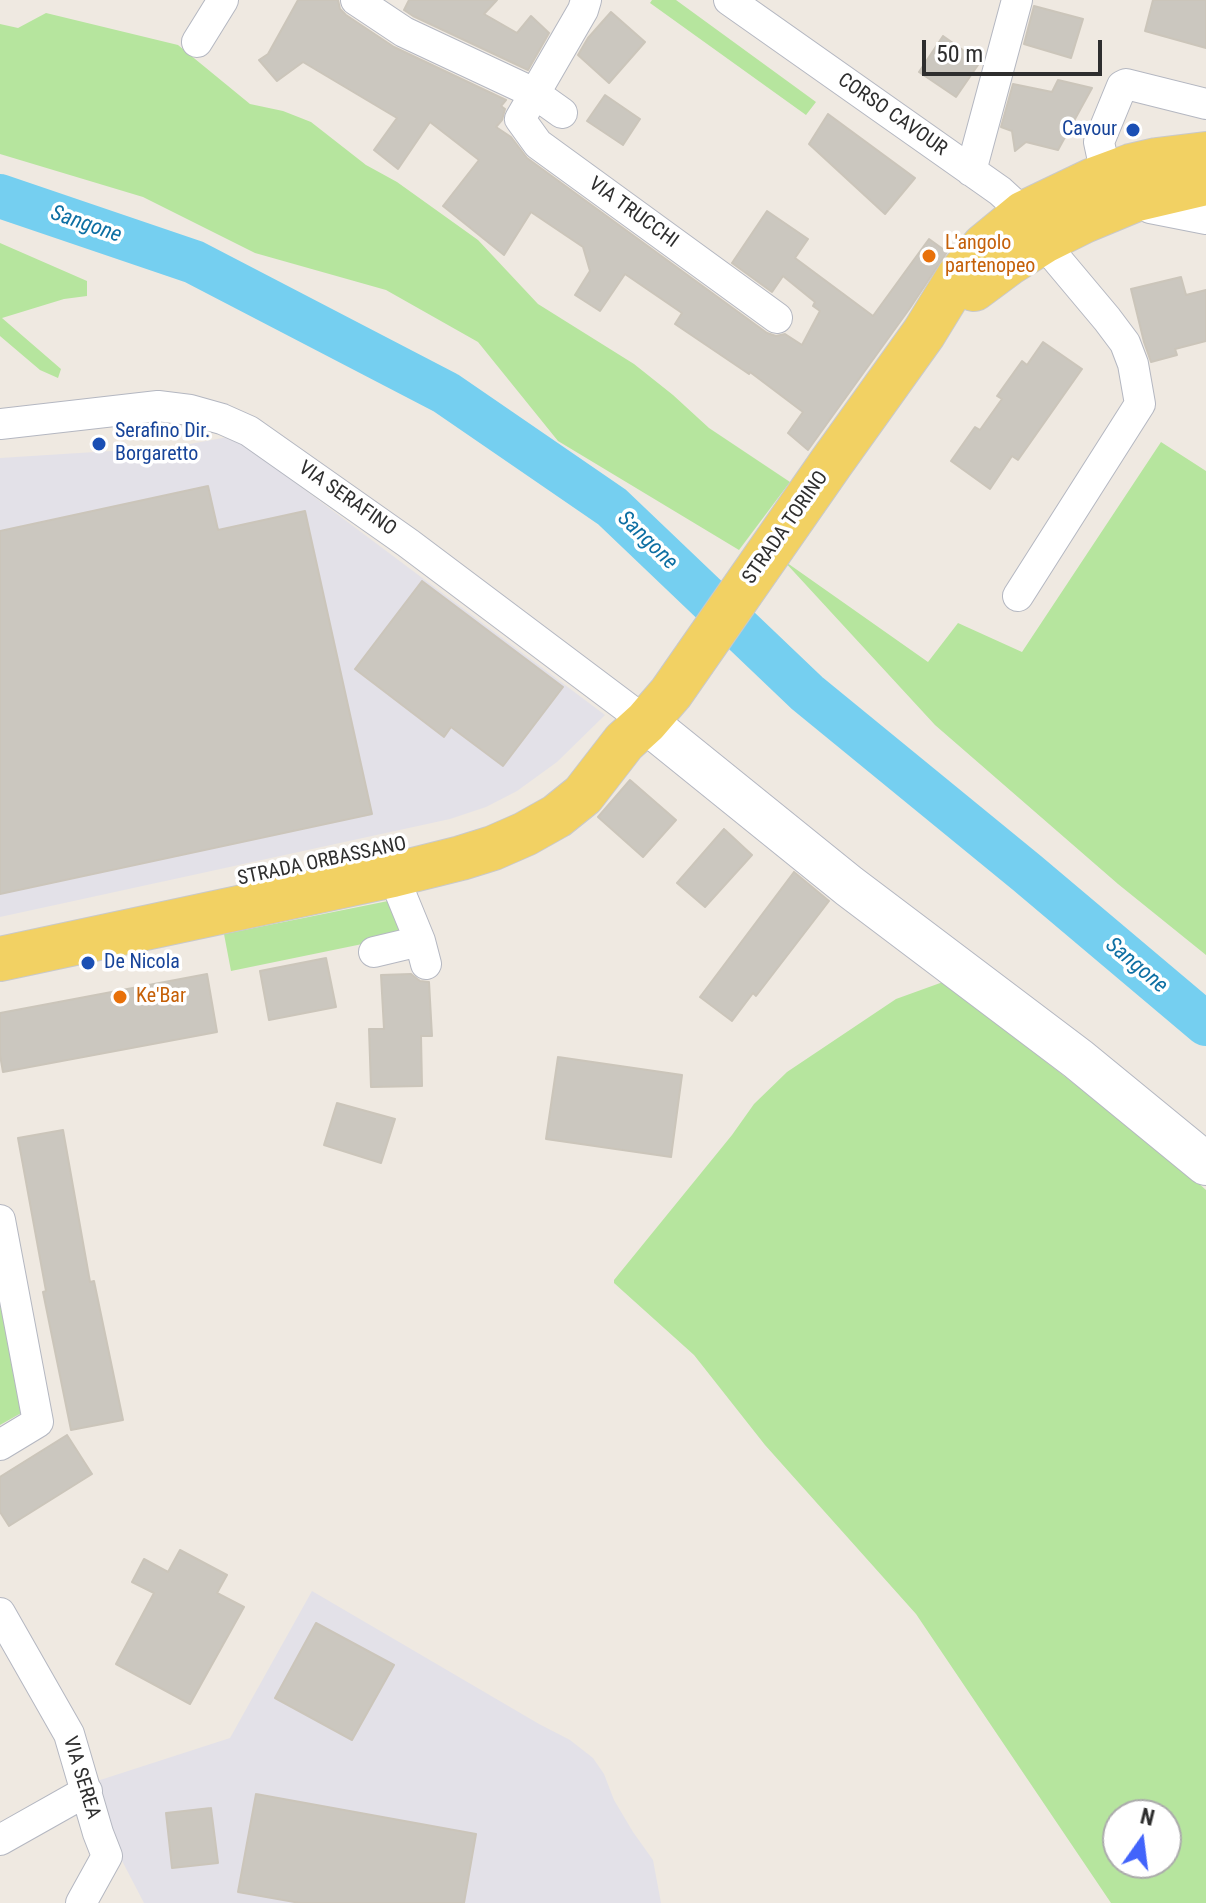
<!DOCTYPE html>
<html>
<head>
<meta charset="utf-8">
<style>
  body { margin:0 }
  #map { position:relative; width:1206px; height:1903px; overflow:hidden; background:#efe9e1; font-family:"Roboto Condensed",sans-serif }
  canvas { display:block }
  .north { position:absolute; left:1102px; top:1799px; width:80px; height:80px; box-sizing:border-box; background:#fff; border:2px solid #ababab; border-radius:50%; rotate:14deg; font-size:22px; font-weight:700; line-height:32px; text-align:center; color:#2e2e2e }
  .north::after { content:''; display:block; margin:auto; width:28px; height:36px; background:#4264fb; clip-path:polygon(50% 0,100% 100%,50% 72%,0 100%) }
  .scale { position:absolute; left:922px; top:40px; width:180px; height:36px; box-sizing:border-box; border:4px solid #2e2e2e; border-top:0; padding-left:10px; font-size:24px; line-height:28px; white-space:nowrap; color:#2e2e2e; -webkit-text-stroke:6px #fff; paint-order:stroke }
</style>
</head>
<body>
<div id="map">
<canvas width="1206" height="1903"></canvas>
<div class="north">N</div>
<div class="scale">50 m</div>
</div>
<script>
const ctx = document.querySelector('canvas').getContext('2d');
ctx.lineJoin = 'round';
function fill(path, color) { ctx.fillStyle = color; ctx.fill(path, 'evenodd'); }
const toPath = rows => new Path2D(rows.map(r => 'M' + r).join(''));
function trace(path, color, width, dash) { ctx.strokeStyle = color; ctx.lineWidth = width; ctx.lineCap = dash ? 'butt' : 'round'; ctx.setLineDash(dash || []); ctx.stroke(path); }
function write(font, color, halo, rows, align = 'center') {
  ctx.font = font + ' "Roboto Condensed",sans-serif'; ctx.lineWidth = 7; ctx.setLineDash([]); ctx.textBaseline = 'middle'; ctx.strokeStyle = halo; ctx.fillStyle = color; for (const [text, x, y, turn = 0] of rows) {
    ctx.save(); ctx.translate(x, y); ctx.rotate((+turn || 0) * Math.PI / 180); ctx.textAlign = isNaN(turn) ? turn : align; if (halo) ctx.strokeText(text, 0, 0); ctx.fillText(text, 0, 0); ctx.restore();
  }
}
fill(toPath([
  [233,436,605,715,557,762,517,791,486,807,450,819,0,917,0,458,174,447],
  [312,1591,539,1724,570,1740,593,1758,604,1774,614,1800,633,1832,653,1860,661,1903,144,1903,107,1832,94,1782,230,1738]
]), '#e3e1e8');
fill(toPath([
  [652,0,676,0,816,102,806,115,650,3],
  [46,13,178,45,250,104,283,111,311,122,366,165,397,182,478,240,538,304,634,364,673,395,709,428,790,482,739,550,558,441,478,342,386,290,255,253,143,197,0,154,0,24,18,28],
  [0,243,87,281,87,296,64,299,2,318,61,369,58,378,40,370,0,336],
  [1161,442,1206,471,1206,955,1118,884,935,725,783,560,928,662,958,623,1022,652],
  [393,900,411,934,231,971,224,934],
  [943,982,1174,1161,1206,1190,1206,1903,1111,1903,916,1614,765,1445,694,1355,614,1283,614,1280,732,1135,754,1104,787,1072,896,999],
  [1118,1815,1166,1815,1166,1863,1118,1863],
  [0,1304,23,1412,0,1425]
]), '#b6e59e');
trace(toPath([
  [0,196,194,262,446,393,612,507,807,693,1027,873,1206,1024]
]), '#75cff0', 44);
const building = toPath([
  [298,0,338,0,340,9,346,15,394,47,506,100,501,106,505,109,502,120,496,127,511,137,527,158,767,333,776,336,785,334,802,345,820,311,813,306,815,302,783,276,772,292,732,263,767,211,808,239,795,258,873,316,929,239,947,252,910,308,808,450,788,433,803,412,750,372,749,374,675,324,682,313,625,274,600,311,575,295,590,271,583,247,531,212,504,255,443,206,479,160,430,122,398,169,374,150,397,118,303,62,277,81,259,60,268,54,298,0],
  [409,0,497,0,484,14,517,33,531,16,549,33,528,70,413,16,404,10,409,0],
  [1153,0,1206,0,1206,48,1145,31,1153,0],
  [1034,6,1083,19,1071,58,1024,44,1034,6],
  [611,12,645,42,609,83,578,55,588,38,611,12],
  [943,36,980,62,956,97,919,72,943,36],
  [1058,80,1092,88,1058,150,1026,142,1015,151,1012,131,1001,127,1013,84,1052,92,1058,80],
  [605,95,640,119,623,145,587,121,605,95],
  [828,114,915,178,885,214,809,144,828,114],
  [1181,277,1186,295,1206,290,1206,341,1175,349,1177,355,1151,362,1144,342,1131,289,1181,277],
  [1043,342,1082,369,1018,460,1012,456,990,489,951,461,975,427,980,430,1002,399,997,396,1022,361,1027,365,1043,342],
  [208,486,218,530,305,511,372,814,0,894,0,531,208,486],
  [422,581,563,687,503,766,451,727,444,737,355,669,422,581],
  [630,780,676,820,643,857,598,817,630,780],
  [724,829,752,855,705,907,677,883,724,829],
  [794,872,829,901,756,996,753,993,732,1021,700,997,794,872],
  [326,958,336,1007,269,1020,260,971,326,958],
  [207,974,217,1032,3,1072,0,1055,0,1013,207,974],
  [411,974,420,981,429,982,432,1036,421,1036,422,1086,371,1087,369,1029,384,1029,381,975,411,974],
  [558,1057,682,1075,671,1157,546,1139,558,1057],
  [337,1103,395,1119,381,1163,324,1145,337,1103],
  [63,1130,90,1282,94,1281,123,1420,71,1430,43,1292,46,1291,18,1138,63,1130],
  [67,1435,92,1474,9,1526,0,1512,0,1477,67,1435],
  [180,1550,227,1575,217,1593,244,1607,190,1704,116,1664,154,1593,132,1582,144,1559,168,1572,180,1550],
  [316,1623,394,1665,352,1740,275,1698,316,1623],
  [256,1794,476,1834,464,1903,300,1903,238,1892,256,1794],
  [211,1808,218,1863,172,1868,166,1813,211,1808]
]);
fill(building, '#cbc7bf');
trace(building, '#cbc5ba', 2);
const street = toPath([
  [356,0,404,32,534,93,562,113],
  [586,0,583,10,520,119,538,144,777,318],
  [729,0,1000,191,1024,213,1055,257,1107,319,1125,343,1133,364,1140,404,1018,596],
  [197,42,223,0],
  [971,171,1017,0],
  [1106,175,1099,142,1122,86,1126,84,1206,104],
  [1137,199,1150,208,1206,219],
  [0,424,158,406,190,410,222,419,249,431,408,543,646,722],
  [393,875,420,941,426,964],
  [374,952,420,941],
  [0,1220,38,1422,0,1445],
  [0,1613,69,1734,98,1833,107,1856,81,1903],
  [0,1840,87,1791]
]);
const secondary = toPath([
  [646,722,849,886,1078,1059,1206,1164]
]);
const primary = toPath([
  [974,289,1009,263,1044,241,1084,221,1137,199,1206,183],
  [0,959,393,875,461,858,493,848,525,834,557,816,583,795,624,742,646,722,671,693,831,463,924,333,959,276,984,246,1024,213,1093,180,1131,166,1157,160,1206,154]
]);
trace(street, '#b4b7c1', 32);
trace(secondary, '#b4b7c1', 44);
trace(primary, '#c9c9c9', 46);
trace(street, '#fff', 30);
trace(secondary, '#fff', 42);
trace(primary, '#f2d163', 44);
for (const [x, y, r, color] of [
  [1133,130,8,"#1a4fb4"],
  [929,256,8,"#e8710a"],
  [99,444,8,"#1a4fb4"],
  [88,963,8,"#1a4fb4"],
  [120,997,8,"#e8710a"]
]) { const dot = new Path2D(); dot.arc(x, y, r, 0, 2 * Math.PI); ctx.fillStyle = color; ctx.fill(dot); trace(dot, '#fff', 3); }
write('20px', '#2e2e2e', '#fff', [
  ["CORSO CAVOUR",892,115,35],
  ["VIA TRUCCHI",633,213,36],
  ["VIA SERAFINO",347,499,35],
  ["STRADA TORINO",786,528,-55],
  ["STRADA ORBASSANO",322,862,-12],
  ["VIA SEREA",81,1778,73]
]);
write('20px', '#164399', '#fff', [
  ["Cavour",1117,130,"right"],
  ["Serafino Dir.",115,432],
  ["Borgaretto",115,455],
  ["De Nicola",104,963]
], 'left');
write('20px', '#c56008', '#fff', [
  ["L'angolo",945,244],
  ["partenopeo",945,267],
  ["Ke'Bar",136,997]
], 'left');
write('italic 22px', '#0d6fa3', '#fff', [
  ["Sangone",86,225,19],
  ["Sangone",647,541,44],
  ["Sangone",1136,966,40]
]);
</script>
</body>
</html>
